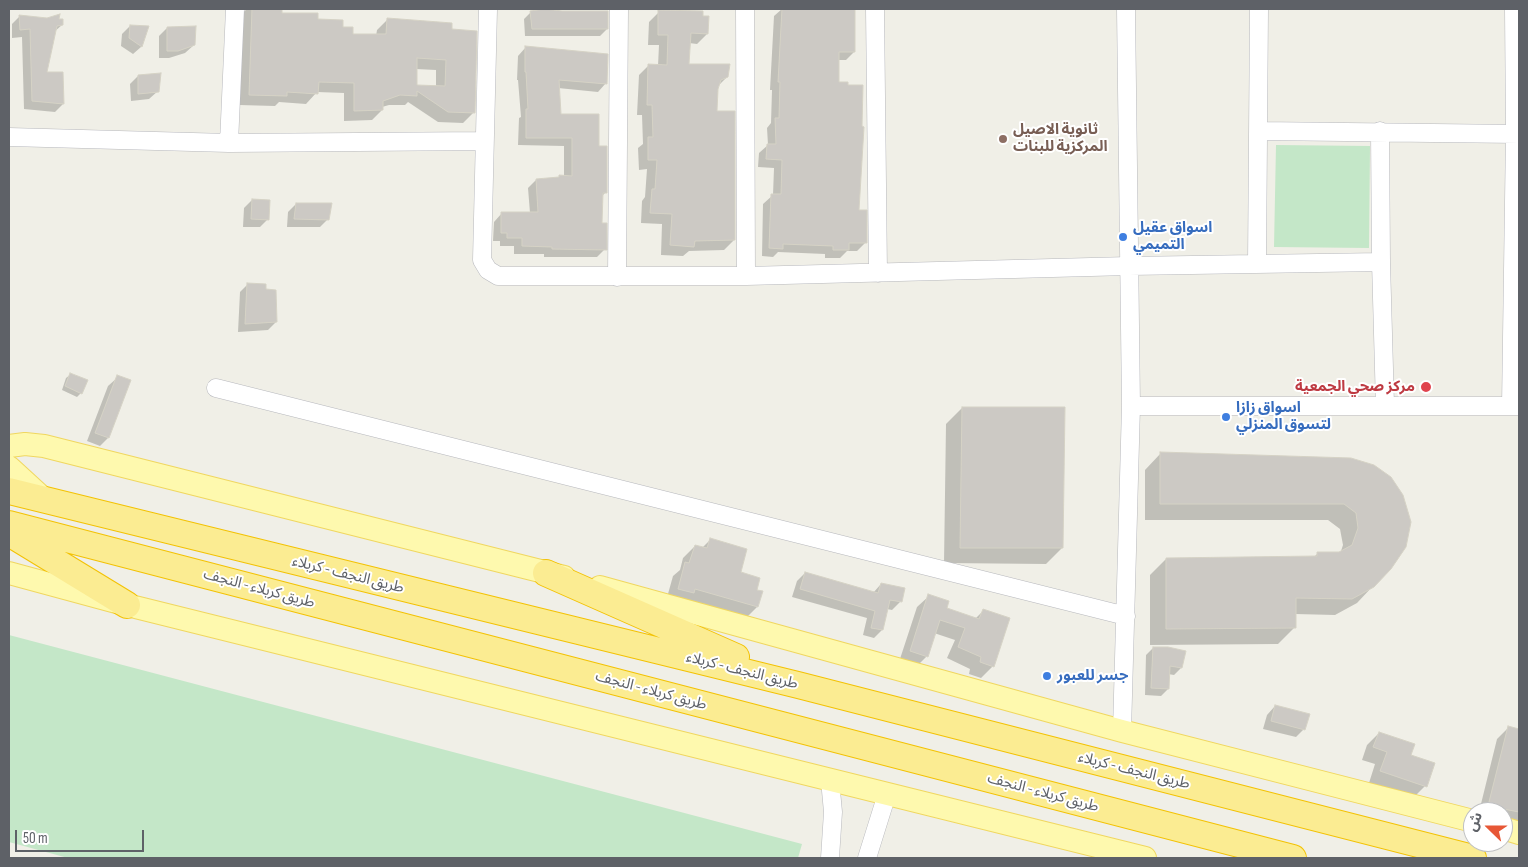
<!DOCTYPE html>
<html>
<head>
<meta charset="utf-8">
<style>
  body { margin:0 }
  #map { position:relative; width:1528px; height:867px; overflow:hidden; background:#f0efe7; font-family:"Sofia Sans Condensed","Noto Sans Arabic",sans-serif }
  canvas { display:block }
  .frame { position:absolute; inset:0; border:10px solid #5e6167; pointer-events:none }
  .north { position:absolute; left:1463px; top:802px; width:50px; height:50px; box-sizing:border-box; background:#fff; border:1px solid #bfc0c2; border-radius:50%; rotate:292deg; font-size:14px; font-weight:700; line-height:20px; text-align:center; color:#5e6167 }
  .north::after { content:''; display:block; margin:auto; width:18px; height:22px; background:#e75736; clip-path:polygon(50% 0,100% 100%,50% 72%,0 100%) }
  .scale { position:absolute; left:15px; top:830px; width:129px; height:22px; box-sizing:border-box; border:2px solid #5e6167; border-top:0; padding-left:6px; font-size:15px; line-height:18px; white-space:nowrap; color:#5e6167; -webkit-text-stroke:4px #fff; paint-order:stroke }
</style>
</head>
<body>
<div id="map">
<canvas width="1528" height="867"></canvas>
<div class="frame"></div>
<div class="north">ش</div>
<div class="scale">50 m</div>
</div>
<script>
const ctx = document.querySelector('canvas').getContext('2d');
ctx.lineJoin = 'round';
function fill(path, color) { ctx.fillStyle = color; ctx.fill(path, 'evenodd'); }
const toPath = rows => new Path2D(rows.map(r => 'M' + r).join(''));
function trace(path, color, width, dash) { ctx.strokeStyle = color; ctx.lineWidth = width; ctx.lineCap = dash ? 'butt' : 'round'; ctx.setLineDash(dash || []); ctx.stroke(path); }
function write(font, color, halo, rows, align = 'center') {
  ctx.font = font + ' "Sofia Sans Condensed","Noto Sans Arabic",sans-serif'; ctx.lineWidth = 4; ctx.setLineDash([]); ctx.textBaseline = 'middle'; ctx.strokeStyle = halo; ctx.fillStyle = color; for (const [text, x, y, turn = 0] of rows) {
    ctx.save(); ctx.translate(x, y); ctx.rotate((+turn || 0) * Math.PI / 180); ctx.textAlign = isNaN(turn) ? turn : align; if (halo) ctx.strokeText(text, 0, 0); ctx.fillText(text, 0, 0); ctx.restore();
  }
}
fill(toPath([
  [1276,145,1370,146,1369,248,1274,247],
  [9,635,802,844,798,858,68,858,9,842]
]), '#c4e7c8');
fill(toPath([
  [247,9,281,9,281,14,316,21,342,28,351,35,376,36,377,30,387,20,451,25,474,112,463,123,438,122,408,102,405,105,389,105,382,107,382,110,372,120,344,121,344,93,317,92,306,104,279,102,275,106,239,105,239,16],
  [416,69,436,70,436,87,415,86],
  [782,9,853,9,854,52,846,60,838,60,837,83,857,212,866,242,857,251,847,251,840,258,825,258,825,254,778,252,773,257,762,256,763,204,773,195,774,168,758,167,759,153,768,145,767,128,771,123,772,90,770,90,774,16],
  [531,12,607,29,600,36,525,36,524,19],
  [659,12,707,34,697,44,689,43,688,66,727,77,718,86,716,112,734,240,724,250,689,251,683,256,661,255,662,224,641,223,642,201,645,197,647,169,639,170,638,148,643,144,642,115,637,115,639,75,649,65,658,66,659,45,648,45,649,22],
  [20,16,57,20,62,25,54,32,45,74,63,104,55,112,24,109,22,37,12,38,12,24],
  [130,26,147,27,141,47,133,54,121,46,122,34],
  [167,28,194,45,185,53,169,58,159,58,159,36],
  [526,47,606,83,598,92,558,88,560,115,598,147,606,192,601,197,601,225,605,249,597,257,544,257,544,254,514,254,514,246,500,246,500,241,493,241,494,222,502,213,530,213,528,188,536,180,564,177,564,146,518,145,519,118,521,117,518,80,517,80,518,56],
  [138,76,158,91,149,99,131,101,130,84],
  [252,200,268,219,260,227,243,227,244,208],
  [296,204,328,219,320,227,287,227,288,212],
  [248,284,276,322,268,330,238,332,240,292],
  [70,375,81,393,77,397,62,390,66,378],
  [117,378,129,381,108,438,100,446,87,441,108,386],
  [962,408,1062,548,1046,564,944,563,946,424],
  [1161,453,1350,459,1373,586,1357,603,1335,615,1295,614,1295,627,1278,644,1150,645,1150,575,1166,559,1313,558,1317,554,1340,554,1343,545,1340,529,1328,520,1145,520,1145,470],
  [710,540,739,573,757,607,745,619,666,601,673,576,680,570,683,558,695,546,702,548],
  [805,573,873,593,881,584,903,589,900,602,892,610,887,609,882,630,874,638,863,635,867,618,792,597,797,581],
  [929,596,945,609,975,619,983,611,993,666,981,678,969,674,970,669,947,658,955,640,934,633,927,656,915,668,899,662,917,607],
  [1153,648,1181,668,1174,675,1168,674,1168,689,1161,696,1145,695,1146,655],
  [1275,706,1304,729,1296,737,1263,729,1267,715],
  [1508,728,1519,730,1519,826,1503,822,1503,812,1479,812,1497,739],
  [1379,733,1409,756,1425,786,1413,798,1369,783,1375,764,1362,760,1367,745]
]), '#0003');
const building = toPath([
  [252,9,282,9,282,13,318,13,318,19,343,20,343,27,353,27,353,34,386,34,387,18,452,23,452,29,477,31,475,113,448,112,417,91,417,96,400,95,383,101,383,110,354,111,354,83,319,82,318,94,287,92,287,96,249,95,252,9],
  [417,58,446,60,445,86,417,85,417,58],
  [545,9,562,11,608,11,608,29,532,29,530,11,545,9],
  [782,9,855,9,855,52,839,52,839,82,848,82,848,85,863,85,862,126,864,127,859,210,867,210,867,243,849,243,849,250,833,250,833,246,783,244,783,249,769,248,771,194,781,194,782,160,766,159,767,144,776,144,775,118,779,118,780,82,778,82,782,9],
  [658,10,703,11,703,16,709,16,708,34,691,33,689,64,730,64,728,77,721,80,718,89,717,111,735,111,735,240,695,241,694,247,670,245,672,214,650,213,652,189,655,189,657,160,648,160,648,137,653,137,652,105,647,105,648,64,667,65,668,35,658,35,658,10],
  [60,14,59,19,63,19,63,25,57,26,47,72,63,72,64,104,32,101,30,29,20,30,19,15,47,18,60,14],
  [130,25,149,26,142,47,129,38,130,25],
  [196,26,195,45,178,51,167,51,167,27,196,26],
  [525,46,608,54,607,84,559,80,561,114,599,114,599,146,607,146,607,193,603,193,602,223,607,223,607,250,552,249,552,247,522,246,522,238,507,238,507,233,501,233,501,212,538,212,536,179,559,177,559,175,572,176,572,138,526,138,526,109,528,109,526,72,525,72,525,46],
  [161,73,159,92,138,94,138,75,161,73],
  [252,199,270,200,269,220,251,219,252,199],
  [296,203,332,203,329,220,294,219,296,203],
  [247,283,266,284,266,289,276,290,277,322,245,324,247,283],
  [70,373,88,380,82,394,65,386,70,373],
  [117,375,131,380,109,438,95,433,117,375],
  [962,407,1065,407,1063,548,960,548,962,407],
  [1160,452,1351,458,1374,465,1391,477,1403,495,1411,522,1406,547,1391,569,1374,587,1352,599,1296,598,1296,628,1166,629,1166,558,1317,556,1317,552,1339,552,1352,545,1358,528,1356,513,1344,504,1160,504,1160,452],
  [710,538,747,549,741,572,760,578,757,590,763,591,758,607,695,589,694,593,678,589,685,562,689,563,695,545,707,548,710,538],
  [805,572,878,593,881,583,905,588,902,602,890,600,883,630,871,628,875,611,800,589,805,572],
  [928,594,949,601,947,608,979,619,983,609,1010,618,994,667,980,662,981,657,958,647,965,628,940,620,928,657,910,651,928,594],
  [1153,647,1168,647,1186,651,1182,668,1170,666,1169,689,1151,688,1153,647],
  [1275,705,1310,714,1305,730,1271,721,1275,705],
  [1508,726,1519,729,1519,812,1488,806,1508,726],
  [1379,732,1415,744,1411,755,1435,763,1427,787,1380,771,1387,752,1373,747,1379,732]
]);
fill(building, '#ccc9c4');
trace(building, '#d5d2c5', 1);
const minor = toPath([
  [488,9,482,260,488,270,498,276,746,276,1129,266,1381,262],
  [745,9,746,276],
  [875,9,878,273],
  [1259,131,1519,134],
  [1380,131,1381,262,1385,405],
  [9,137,229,143,484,141],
  [229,143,235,9],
  [1257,264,1259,9],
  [617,277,619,9],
  [216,388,1126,616],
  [1131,406,1519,406],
  [1511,406,1515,134,1514,9],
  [1122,731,1131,406,1126,9],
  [830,858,833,812,830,780],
  [867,858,887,794]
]);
const major = toPath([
  [9,446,25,444,44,446,564,577],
  [9,467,45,500],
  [9,573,127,605,1145,858],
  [600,587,1122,731,1473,821],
  [1503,828,1519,833]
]);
const highway = toPath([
  [9,491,798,685,1473,858],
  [9,524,1293,858],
  [9,533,127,605],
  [546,573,736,657]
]);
trace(minor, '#b7b8bd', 19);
trace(major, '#f0d760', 24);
trace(highway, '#f3c204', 28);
trace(minor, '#fff', 18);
trace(major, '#fef9ae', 22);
trace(highway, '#fbec92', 26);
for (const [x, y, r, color] of [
  [1003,139,5,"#8d6e63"],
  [1123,237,5,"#3f7fe0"],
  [1426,387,6,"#e0444e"],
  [1226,417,5,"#3f7fe0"],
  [1047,676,5,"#3f7fe0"]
]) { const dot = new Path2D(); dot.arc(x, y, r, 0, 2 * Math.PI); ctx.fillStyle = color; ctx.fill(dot); trace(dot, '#fff', 2); }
write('bold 15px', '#785e54', '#fff', [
  ["ثانوية الاصيل",1013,130],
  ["المركزية للبنات",1013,147]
], 'left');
write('bold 15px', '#366cbe', '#fff', [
  ["اسواق عقيل",1133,228],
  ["التميمي",1133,245],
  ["اسواق زازا",1236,408],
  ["لتسوق المنزلي",1236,425],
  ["جسر للعبور",1057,676]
], 'left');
write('bold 15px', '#be3a42', '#fff', [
  ["مركز صحي الجمعية",1415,387]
], 'right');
write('15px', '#5e6167', '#fff', [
  ["طريق النجف - کربلاء",348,575,14],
  ["طريق کربلاء - النجف",259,589,15],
  ["طريق النجف - کربلاء",742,671,14],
  ["طريق کربلاء - النجف",651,691,15],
  ["طريق النجف - کربلاء",1134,771,14],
  ["طريق کربلاء - النجف",1043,793,15]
]);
</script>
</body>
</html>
